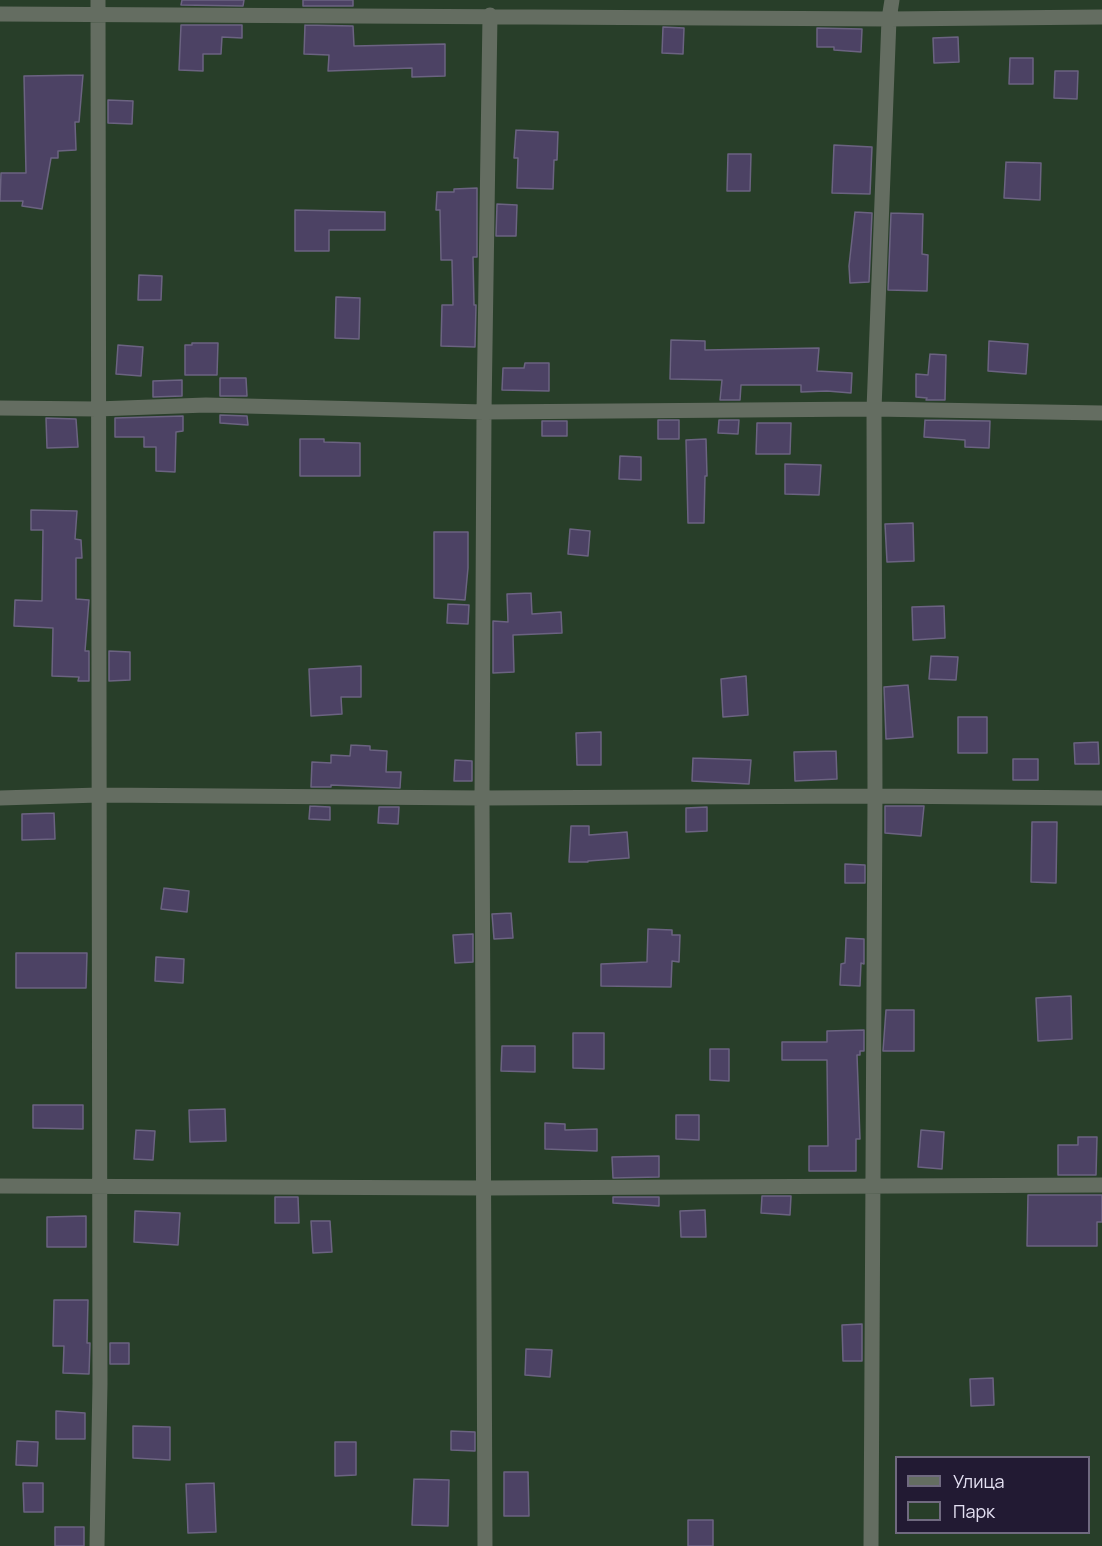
<!DOCTYPE html>
<html>
<head>
<meta charset="utf-8">
<style>
  body { margin:0 }
  #map { position:relative; width:1102px; height:1546px; overflow:hidden; background:#221a33; font-family:Manrope,sans-serif }
  canvas { display:block }
  .legend { position:absolute; left:895px; top:1456px; width:195px; height:78px; box-sizing:border-box; background:#221a33; border:2px solid #706a80; margin:0; padding:8px 10px; list-style:none; font-size:18px; color:#e5e1f3 }
  .legend li { display:flex; align-items:center; gap:12px; height:30px }
  .legend b { width:30px; border:2px solid #706a80 }
</style>
</head>
<body>
<div id="map">
<canvas width="1102" height="1546"></canvas>
<ul class="legend">
<li><b style="height:8px;background:#646d61"></b>Улица</li>
<li><b style="height:16px;background:#283e29"></b>Парк</li>
</ul>
</div>
<script>
const ctx = document.querySelector('canvas').getContext('2d');
ctx.lineJoin = 'round';
function fill(path, color) { ctx.fillStyle = color; ctx.fill(path, 'evenodd'); }
const toPath = rows => new Path2D(rows.map(r => 'M' + r).join(''));
function trace(path, color, width, dash) { ctx.strokeStyle = color; ctx.lineWidth = width; ctx.lineCap = dash ? 'butt' : 'round'; ctx.setLineDash(dash || []); ctx.stroke(path); }
fill(toPath([
  [0,0,1102,0,1102,1546,0,1546],
  [896,1458,1088,1458,1088,1532,896,1532]
]), '#283e29');
const building = toPath([
  [182,0,244,0,243,6,181,5,182,0],
  [303,0,353,0,353,6,303,6,303,0],
  [181,25,242,25,242,38,222,37,221,54,203,54,203,71,179,70,181,25],
  [305,25,353,26,354,46,445,44,445,76,412,77,412,68,328,71,329,55,304,54,305,25],
  [663,27,684,28,683,54,662,53,663,27],
  [817,28,862,29,861,52,834,50,834,47,817,47,817,28],
  [958,37,959,62,934,63,933,38,958,37],
  [1010,58,1033,58,1033,84,1009,84,1010,58],
  [1055,71,1078,71,1077,99,1054,98,1055,71],
  [83,75,79,122,75,122,76,150,58,151,58,158,51,158,42,209,22,206,23,201,0,201,1,173,26,173,24,76,83,75],
  [108,100,133,101,132,124,108,123,108,100],
  [516,130,558,132,557,160,554,160,553,189,517,188,518,158,514,158,516,130],
  [834,145,872,147,870,194,832,193,834,145],
  [728,154,751,154,750,191,727,191,728,154],
  [1006,162,1041,163,1040,200,1004,198,1006,162],
  [477,188,477,257,473,257,474,305,476,305,475,347,441,346,442,305,453,305,452,260,441,260,440,210,436,210,437,192,454,192,454,189,477,188],
  [497,204,517,205,516,236,496,236,497,204],
  [295,210,385,212,385,230,329,230,329,251,295,251,295,210],
  [855,212,872,213,869,282,850,283,849,266,855,212],
  [891,213,923,214,922,254,928,255,927,291,888,290,891,213],
  [139,275,162,276,161,300,138,300,139,275],
  [336,297,360,298,359,339,335,338,336,297],
  [671,340,705,341,705,350,819,348,817,371,852,373,851,393,827,391,801,392,801,385,741,385,740,400,720,400,722,380,670,379,671,340],
  [989,341,1028,344,1026,374,988,371,989,341],
  [192,343,218,343,217,375,185,375,185,345,192,345,192,343],
  [118,345,143,347,141,376,116,374,118,345],
  [930,354,946,355,945,400,926,400,927,398,916,397,916,374,928,375,930,354],
  [525,363,549,363,549,391,502,390,503,368,524,368,525,363],
  [220,378,246,378,247,396,220,396,220,378],
  [182,380,182,396,153,397,153,381,182,380],
  [220,415,247,416,248,425,220,423,220,415],
  [183,416,183,431,176,432,175,472,156,471,156,447,144,447,144,437,115,437,115,418,183,416],
  [46,418,76,419,78,447,47,448,46,418],
  [658,420,679,420,679,439,658,439,658,420],
  [719,420,739,420,738,434,718,433,719,420],
  [925,420,990,421,989,448,965,447,965,440,924,437,925,420],
  [542,421,567,421,567,436,542,436,542,421],
  [757,423,791,423,790,454,756,454,757,423],
  [300,439,324,439,324,442,360,443,360,476,300,476,300,439],
  [706,439,707,476,705,476,704,523,688,523,686,440,706,439],
  [620,456,641,457,641,480,619,479,620,456],
  [785,464,821,465,819,495,785,494,785,464],
  [31,510,77,511,75,539,81,540,82,558,76,558,76,599,89,600,85,651,89,651,89,681,78,681,79,677,52,676,53,628,14,626,15,600,42,601,43,530,31,530,31,510],
  [913,523,914,561,887,562,885,524,913,523],
  [570,529,590,531,588,556,568,554,570,529],
  [434,532,468,532,468,568,465,600,434,598,434,532],
  [531,593,532,614,561,612,562,633,513,635,514,672,493,673,493,621,508,622,507,594,531,593],
  [448,604,469,605,468,624,447,623,448,604],
  [944,606,945,638,913,640,912,607,944,606],
  [109,651,130,652,130,680,109,681,109,651],
  [931,656,958,657,956,680,929,679,931,656],
  [361,666,361,697,341,697,342,714,311,716,309,669,361,666],
  [746,676,748,715,723,717,721,679,746,676],
  [908,685,913,737,886,739,884,687,908,685],
  [958,717,987,717,987,753,958,753,958,717],
  [601,732,601,765,577,765,576,733,601,732],
  [1098,742,1099,764,1075,764,1074,743,1098,742],
  [351,745,370,746,370,750,387,751,386,772,401,772,400,788,331,785,331,787,311,787,312,762,331,763,331,755,350,756,351,745],
  [836,751,837,779,795,781,794,752,836,751],
  [693,758,751,760,749,784,692,781,693,758],
  [1013,759,1038,759,1038,780,1013,780,1013,759],
  [455,760,472,761,472,781,454,781,455,760],
  [310,806,330,807,330,820,309,819,310,806],
  [885,806,924,806,921,836,885,833,885,806],
  [379,807,399,807,398,824,378,823,379,807],
  [707,807,707,831,686,832,686,808,707,807],
  [54,813,55,839,22,840,22,814,54,813],
  [1032,822,1057,822,1056,883,1031,882,1032,822],
  [571,826,589,826,589,835,627,832,629,858,588,861,588,862,569,862,571,826],
  [845,864,865,865,865,883,845,883,845,864],
  [164,888,189,891,187,912,161,909,164,888],
  [511,913,513,938,494,939,492,914,511,913],
  [648,929,672,930,672,935,680,935,679,962,672,961,671,987,601,986,601,964,647,962,648,929],
  [473,934,473,962,455,963,453,935,473,934],
  [846,938,864,939,864,964,861,963,860,986,840,985,841,964,845,963,846,938],
  [16,953,87,953,86,988,16,988,16,953],
  [156,957,184,959,183,983,155,981,156,957],
  [1071,996,1072,1039,1038,1041,1036,998,1071,996],
  [886,1010,914,1010,914,1051,883,1051,886,1010],
  [864,1030,864,1051,860,1051,860,1055,857,1055,860,1139,856,1139,856,1171,809,1171,809,1146,828,1146,827,1060,782,1060,782,1042,827,1042,827,1031,864,1030],
  [573,1033,604,1033,604,1069,573,1068,573,1033],
  [502,1046,535,1046,535,1072,501,1071,502,1046],
  [710,1049,729,1049,729,1081,710,1080,710,1049],
  [33,1105,83,1105,83,1129,33,1128,33,1105],
  [225,1109,226,1141,190,1142,189,1110,225,1109],
  [676,1115,699,1115,699,1140,676,1139,676,1115],
  [545,1123,565,1124,565,1130,597,1129,597,1151,545,1149,545,1123],
  [136,1130,155,1131,153,1160,134,1159,136,1130],
  [921,1130,944,1132,942,1169,918,1167,921,1130],
  [1078,1137,1097,1137,1096,1175,1058,1175,1058,1145,1078,1145,1078,1137],
  [659,1156,659,1177,613,1178,612,1157,659,1156],
  [1028,1195,1102,1195,1102,1222,1097,1222,1097,1246,1027,1246,1028,1195],
  [762,1196,791,1196,790,1215,761,1213,762,1196],
  [275,1197,298,1197,299,1223,275,1223,275,1197],
  [613,1197,659,1197,659,1206,613,1203,613,1197],
  [705,1210,706,1237,681,1237,680,1211,705,1210],
  [135,1211,180,1213,178,1245,134,1242,135,1211],
  [86,1216,86,1247,47,1247,47,1217,86,1216],
  [311,1221,330,1221,332,1252,313,1253,311,1221],
  [54,1300,88,1300,87,1343,90,1343,89,1374,63,1373,64,1346,53,1346,54,1300],
  [862,1324,862,1361,843,1361,842,1325,862,1324],
  [110,1343,129,1343,129,1364,110,1364,110,1343],
  [526,1349,552,1350,550,1377,525,1375,526,1349],
  [993,1378,994,1405,971,1406,970,1379,993,1378],
  [56,1411,85,1413,85,1439,56,1439,56,1411],
  [133,1426,170,1427,170,1460,133,1458,133,1426],
  [451,1431,475,1432,475,1451,451,1450,451,1431],
  [17,1441,38,1442,37,1466,16,1465,17,1441],
  [335,1442,356,1442,356,1475,335,1476,335,1442],
  [504,1472,528,1472,529,1516,504,1516,504,1472],
  [414,1479,449,1480,448,1526,412,1525,414,1479],
  [23,1483,43,1483,43,1512,24,1512,23,1483],
  [214,1483,216,1532,188,1533,186,1484,214,1483],
  [688,1520,713,1520,713,1546,688,1546,688,1520],
  [55,1527,84,1527,84,1546,55,1546,55,1527]
]);
fill(building, '#4c4264');
trace(building, '#6b6381', 1.5);
trace(toPath([
  [0,14,889,19,1102,17],
  [0,408,97,409,206,405,484,412,874,409,1102,413],
  [0,798,99,795,482,798,875,796,1102,798],
  [0,1186,485,1188,1102,1185],
  [97,1546,100,1383,98,0],
  [485,1546,482,798,484,412,490,15],
  [871,1546,875,796,874,409,889,19,892,0]
]), '#646d61', 15);
</script>
</body>
</html>
